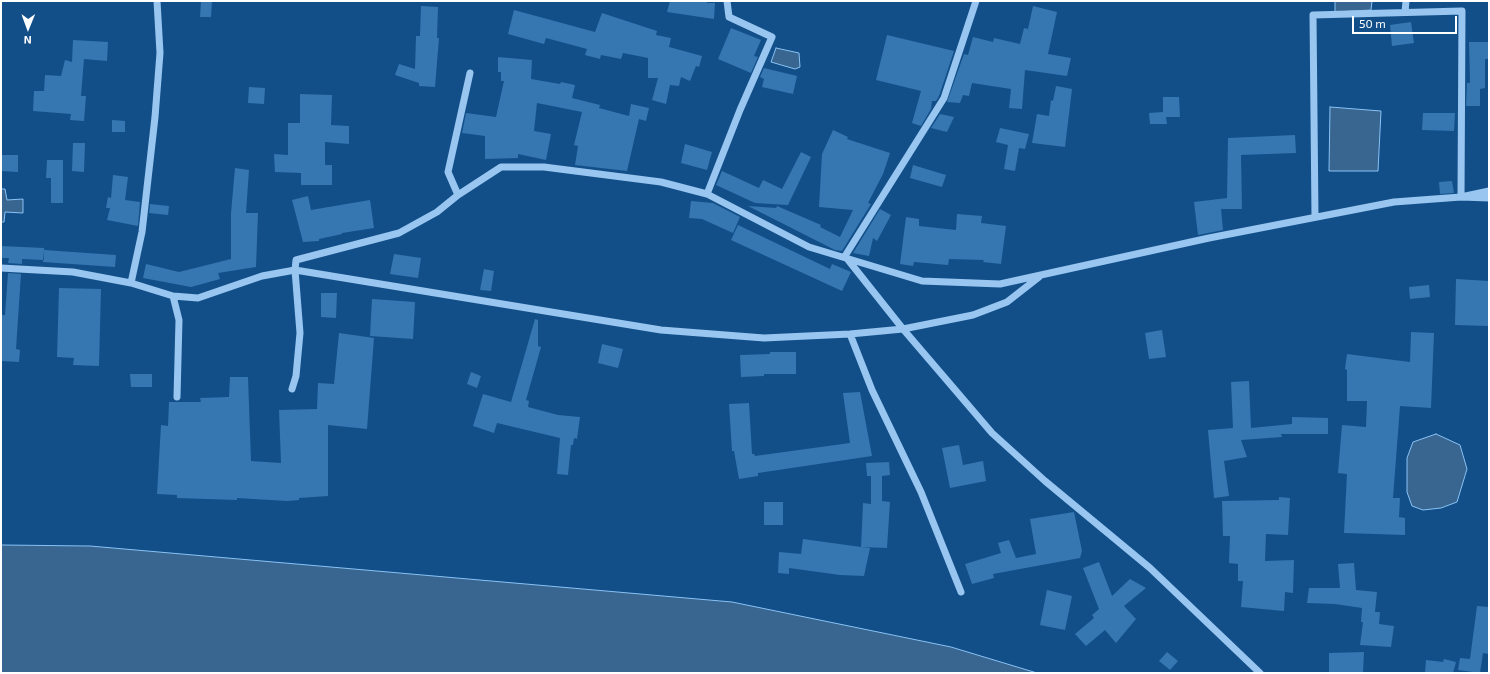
<!DOCTYPE html>
<html>
<head>
<meta charset="utf-8">
<style>
  body { margin:0 }
  #map { position:relative; width:1490px; height:674px; overflow:hidden; background:#124f89; font-family:"Exo 2",sans-serif }
  canvas { display:block }
  .frame { position:absolute; inset:0; border:2px solid #fff; pointer-events:none }
  .north { position:absolute; left:8px; top:8px; width:40px; height:40px; -webkit-text-stroke:3px #124f89; paint-order:stroke; rotate:181deg; font-size:11px; font-weight:700; line-height:16px; text-align:center; color:#fff }
  .north::after { content:''; display:block; margin:auto; width:14px; height:18px; background:#fff; clip-path:polygon(50% 0,100% 100%,50% 72%,0 100%) }
  .scale { position:absolute; left:1352px; top:16px; width:105px; height:18px; box-sizing:border-box; border:2px solid #fff; border-top:0; padding-left:5px; font-size:12px; line-height:14px; white-space:nowrap; color:#fff; -webkit-text-stroke:3px #124f89; paint-order:stroke }
</style>
</head>
<body>
<div id="map">
<canvas width="1490" height="674"></canvas>
<div class="frame"></div>
<div class="north">N</div>
<div class="scale">50 m</div>
</div>
<script>
const ctx = document.querySelector('canvas').getContext('2d');
ctx.lineJoin = 'round';
function fill(path, color) { ctx.fillStyle = color; ctx.fill(path, 'evenodd'); }
const toPath = rows => new Path2D(rows.map(r => 'M' + r).join(''));
function trace(path, color, width, dash) { ctx.strokeStyle = color; ctx.lineWidth = width; ctx.lineCap = dash ? 'butt' : 'round'; ctx.setLineDash(dash || []); ctx.stroke(path); }
const water = toPath([
  [1335,1,1372,1,1371,10,1335,12,1335,1],
  [776,48,799,53,800,67,795,69,771,62,776,48],
  [1330,107,1381,111,1378,171,1329,171,1330,107],
  [1,189,5,189,7,200,23,199,23,213,5,212,4,222,1,222,1,189],
  [1436,434,1460,445,1467,469,1457,502,1441,508,1423,510,1412,506,1407,492,1407,458,1413,442,1436,434],
  [1,545,90,546,732,602,951,647,1037,673,1,673,1,545]
]);
fill(water, '#396691');
trace(water, '#89c2f4', 1);
fill(toPath([
  [201,1,212,1,211,17,200,17],
  [670,1,707,1,707,3,715,3,714,19,667,12],
  [421,6,438,7,437,38,439,38,435,87,419,86,419,83,395,75,399,64,415,69,416,36,420,36],
  [1033,6,1057,12,1048,54,1071,58,1067,76,1025,70,1022,109,1009,108,1011,89,972,83,969,96,963,95,960,103,947,102,964,54,968,55,973,37,993,42,994,38,1020,44,1024,28,1028,29],
  [514,10,595,32,602,13,657,31,656,35,671,38,669,47,702,56,699,67,696,66,690,81,681,77,679,86,670,85,666,104,652,100,658,78,648,78,648,58,623,53,621,59,601,55,600,59,585,55,587,49,546,38,544,44,508,34],
  [1411,22,1414,43,1392,46,1390,25],
  [731,28,761,40,754,56,758,57,751,73,718,59],
  [887,35,954,51,939,96,936,101,932,101,931,109,921,126,912,123,921,91,876,80],
  [73,40,108,42,107,61,84,59,81,96,86,96,84,121,70,120,71,114,33,111,34,91,44,91,45,75,61,76,65,60,72,62],
  [1469,42,1489,42,1489,59,1485,59,1485,88,1480,89,1480,106,1466,106,1467,83,1470,83],
  [498,57,532,60,531,79,560,84,561,82,575,85,572,98,600,105,599,108,629,116,631,104,649,108,646,121,639,119,627,171,575,165,578,146,574,145,582,112,537,103,534,131,551,134,546,160,518,154,518,158,485,159,485,136,462,133,466,113,496,117,504,81,501,81,501,72,498,72],
  [764,68,797,76,793,94,762,87,764,79,760,77],
  [1056,86,1072,89,1065,147,1032,143,1037,114,1049,116,1051,100,1053,101],
  [249,87,265,88,264,104,248,103],
  [300,94,332,95,331,125,349,126,349,144,325,142,325,165,332,165,332,185,301,185,301,173,275,172,274,154,288,155,288,123,300,123],
  [1163,97,1179,97,1180,117,1166,117,1167,124,1150,124,1149,113,1163,112],
  [1423,113,1455,113,1454,131,1422,130],
  [940,114,954,117,947,132,931,128],
  [112,120,125,121,125,132,112,132],
  [1000,128,1029,134,1025,149,1019,148,1015,171,1004,169,1008,145,996,142],
  [833,130,848,137,847,139,890,153,883,174,868,203,871,204,842,251,835,250,748,206,776,208,777,206,821,225,820,227,840,237,853,210,819,207,822,154],
  [1295,135,1296,153,1241,155,1242,209,1221,209,1223,230,1198,235,1194,202,1227,198,1228,138],
  [73,143,85,143,84,172,72,171],
  [685,144,712,152,707,170,681,163],
  [801,152,811,157,788,205,755,203,716,185,722,171,759,188,763,180,782,189],
  [1,155,18,155,18,172,1,171],
  [47,160,63,160,63,203,51,203,51,178,46,178],
  [913,165,946,175,942,187,910,178],
  [235,168,249,170,246,213,258,213,256,267,218,273,220,279,191,287,143,278,146,264,179,272,231,259,231,213],
  [113,175,128,177,125,200,140,202,138,226,107,220,110,208,106,208,108,197,111,198],
  [1452,181,1454,193,1440,194,1439,182],
  [308,196,311,210,370,200,374,228,342,233,342,234,319,239,319,241,303,242,292,200],
  [691,201,713,203,740,217,733,233,702,219,689,218],
  [150,204,169,206,168,215,149,213],
  [880,209,891,215,877,241,873,238,869,256,853,253],
  [957,214,982,216,981,223,1006,226,1001,264,983,262,984,260,949,259,948,265,914,262,913,266,900,264,906,217,919,219,919,226,956,230],
  [738,225,830,269,832,264,851,272,842,291,731,240],
  [1,246,44,248,44,260,22,259,22,264,8,263,9,258,1,258],
  [44,250,116,255,115,267,43,262],
  [394,254,421,258,418,278,390,274],
  [484,269,494,271,491,291,480,290],
  [8,273,21,274,16,349,20,350,19,362,1,361,1,315,5,315],
  [1456,279,1489,281,1489,326,1455,325],
  [1429,285,1430,297,1410,299,1409,287],
  [59,288,101,289,99,366,73,365,74,358,57,357],
  [321,293,337,293,336,318,321,317],
  [372,299,415,302,413,339,370,336],
  [535,319,538,320,538,346,541,347,526,400,529,401,528,407,558,415,580,417,577,439,574,438,573,445,571,445,568,475,557,474,560,438,497,423,494,433,473,426,483,394,511,402],
  [1162,330,1166,357,1149,359,1145,333],
  [1411,332,1434,333,1431,408,1400,406,1393,498,1400,498,1399,517,1405,518,1405,535,1344,533,1347,474,1338,473,1342,425,1366,427,1367,401,1347,401,1347,370,1345,369,1347,354,1410,362],
  [339,333,374,338,367,429,328,425,328,496,299,498,299,500,287,501,237,498,237,500,177,498,177,495,157,494,161,425,168,426,169,402,201,402,200,398,229,397,230,377,248,377,251,461,281,463,279,410,317,409,318,383,334,384],
  [602,344,623,349,618,368,598,363],
  [770,352,796,352,796,374,764,374,764,376,741,377,740,355,770,354],
  [471,372,481,376,477,388,467,384],
  [130,374,152,374,152,387,131,387],
  [1249,381,1251,428,1292,424,1292,417,1328,418,1328,434,1281,434,1282,437,1241,440,1247,457,1224,461,1229,496,1214,498,1208,430,1233,428,1231,382],
  [860,392,872,456,758,473,758,476,739,479,734,451,732,451,729,404,749,403,752,454,754,454,755,456,850,443,843,393],
  [959,445,963,465,983,461,986,481,950,488,942,448],
  [889,462,890,475,882,476,882,501,890,502,887,548,861,547,870,548,864,576,840,575,789,568,789,574,778,573,779,552,801,554,803,539,861,547,863,503,871,504,871,476,867,476,866,463],
  [1279,497,1290,498,1288,535,1266,534,1265,561,1294,560,1293,593,1285,592,1284,611,1241,607,1243,581,1238,581,1238,564,1229,563,1230,536,1223,536,1222,501,1279,500],
  [764,502,783,502,783,525,764,525],
  [1074,512,1082,551,1080,558,993,574,994,578,972,584,965,564,1001,553,998,543,1009,540,1016,558,1036,554,1030,519],
  [1099,562,1112,596,1130,579,1146,588,1124,606,1136,619,1116,643,1105,630,1086,646,1075,634,1094,618,1092,615,1099,609,1083,568],
  [1354,563,1356,590,1377,592,1375,612,1380,612,1379,624,1394,626,1391,647,1360,645,1363,622,1361,622,1362,608,1335,604,1307,603,1309,588,1340,588,1338,564],
  [1047,590,1072,596,1065,630,1040,625],
  [1477,606,1489,607,1489,654,1483,653,1480,673,1458,670,1460,658,1470,659],
  [1167,652,1178,661,1170,670,1159,661],
  [1364,652,1363,673,1329,673,1329,653],
  [1444,659,1456,662,1453,673,1425,673,1426,660,1443,662]
]), '#3676b1');
trace(toPath([
  [976,1,944,98,845,256,903,329,992,433,1045,481,1150,568,1260,673],
  [1405,12,1406,1],
  [707,194,740,110,772,37,729,17,727,1],
  [458,195,448,172,470,73],
  [1315,217,1313,15,1462,11,1461,197,1489,191],
  [1,268,73,272,131,283,173,296,198,298,262,276,295,270,296,260,399,233,437,212,458,195,501,167,544,167,661,182,707,194,809,247,922,281,1000,284,1209,238,1394,202,1461,197,1489,198],
  [131,283,142,232,155,117,160,53,157,1],
  [173,296,179,320,177,397],
  [850,334,872,390,921,492,961,592],
  [292,389,296,376,300,333,295,270,661,330,764,338,850,334,903,329,973,315,1007,302,1039,277]
]), '#98c6f0', 7);
</script>
</body>
</html>
